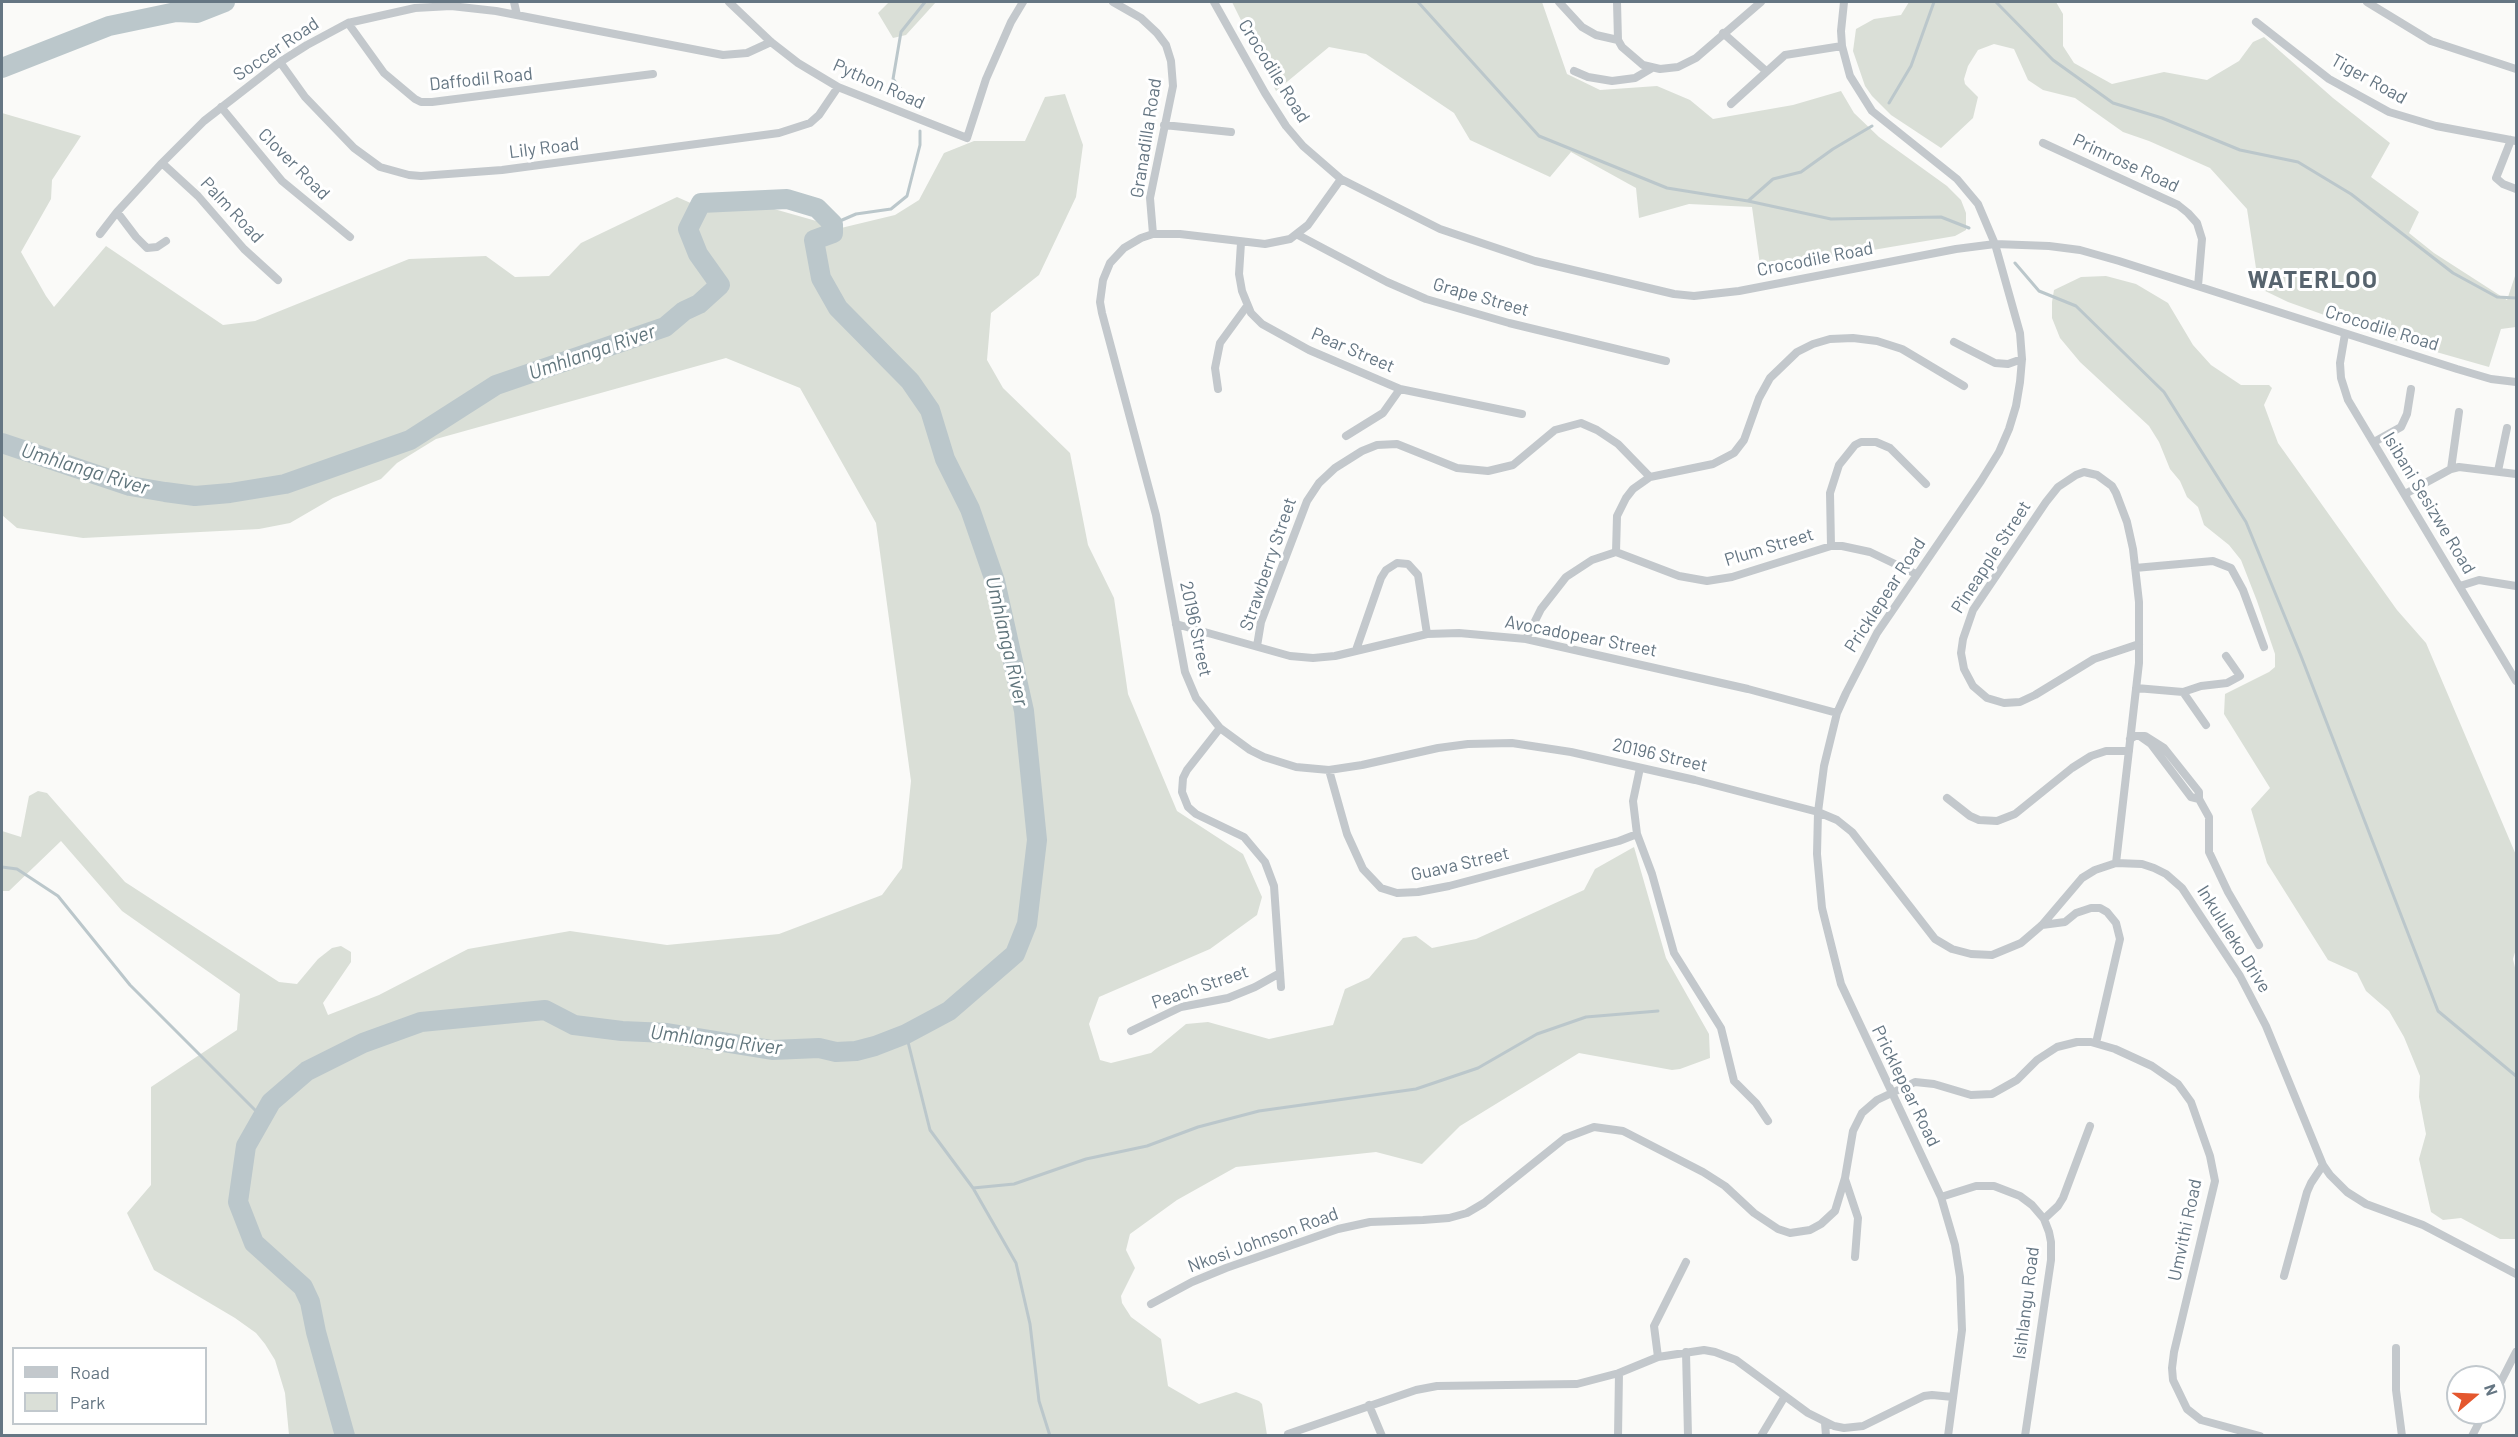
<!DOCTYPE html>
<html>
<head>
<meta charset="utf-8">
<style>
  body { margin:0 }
  #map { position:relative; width:2518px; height:1437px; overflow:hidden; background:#fafaf8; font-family:Barlow,sans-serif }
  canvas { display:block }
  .frame { position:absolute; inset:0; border:3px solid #657683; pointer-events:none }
  .legend { position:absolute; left:12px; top:1347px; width:195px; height:78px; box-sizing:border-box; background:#fff; border:2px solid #c1c8cd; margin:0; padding:8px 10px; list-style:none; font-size:18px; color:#657683 }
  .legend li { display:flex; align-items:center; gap:12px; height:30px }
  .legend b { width:30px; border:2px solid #c1c8cd }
  .north { position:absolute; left:2446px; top:1365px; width:60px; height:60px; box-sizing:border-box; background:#fff; border:2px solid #c1c8cd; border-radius:50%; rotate:71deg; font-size:16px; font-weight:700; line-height:24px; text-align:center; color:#657683 }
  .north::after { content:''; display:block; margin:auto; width:21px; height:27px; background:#e4572e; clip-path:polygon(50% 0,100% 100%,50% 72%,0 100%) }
</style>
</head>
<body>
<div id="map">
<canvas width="2518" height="1437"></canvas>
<div class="frame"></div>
<ul class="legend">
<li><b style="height:8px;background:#c3c8cc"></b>Road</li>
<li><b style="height:16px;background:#dadfd7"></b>Park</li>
</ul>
<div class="north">N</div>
</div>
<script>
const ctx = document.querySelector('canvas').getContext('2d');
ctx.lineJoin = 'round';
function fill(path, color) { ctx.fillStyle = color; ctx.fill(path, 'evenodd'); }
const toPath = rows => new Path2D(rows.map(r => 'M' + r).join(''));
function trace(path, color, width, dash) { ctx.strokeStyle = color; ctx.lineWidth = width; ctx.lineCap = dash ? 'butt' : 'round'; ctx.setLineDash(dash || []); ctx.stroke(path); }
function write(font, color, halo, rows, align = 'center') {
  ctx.font = font + ' Barlow,sans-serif'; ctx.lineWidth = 6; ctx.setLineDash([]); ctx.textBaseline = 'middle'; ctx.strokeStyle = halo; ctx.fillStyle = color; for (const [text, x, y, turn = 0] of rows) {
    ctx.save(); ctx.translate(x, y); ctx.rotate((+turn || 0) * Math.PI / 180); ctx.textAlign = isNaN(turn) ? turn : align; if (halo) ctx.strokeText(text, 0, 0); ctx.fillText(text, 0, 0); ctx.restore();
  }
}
fill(toPath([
  [889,2,936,2,906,35,893,38,878,13],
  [1232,2,1542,2,1567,74,1600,90,1657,86,1690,100,1713,119,1793,105,1841,91,1854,113,1879,137,1947,186,1961,200,1966,213,1966,230,1955,236,1832,257,1761,272,1752,207,1689,204,1639,218,1636,188,1571,152,1550,177,1470,140,1454,113,1366,54,1329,47,1276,91],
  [1909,2,2056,2,2063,14,2063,46,2074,63,2112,84,2164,72,2207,80,2239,61,2253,42,2264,37,2333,98,2390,143,2371,177,2419,212,2409,233,2434,253,2507,300,2516,273,2516,327,2501,329,2489,367,2394,340,2288,302,2259,288,2247,209,2210,168,2149,141,2123,132,2075,98,2043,90,2028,80,2014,49,1994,44,1978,50,1968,66,1964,79,1965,84,1978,97,1973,118,1941,148,1891,115,1872,96,1865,86,1853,51,1856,29,1874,19,1901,15],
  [1065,94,1083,145,1076,197,1039,275,991,313,987,360,1003,388,1070,453,1088,545,1114,598,1128,694,1177,811,1243,854,1262,897,1257,915,1210,949,1099,997,1089,1024,1100,1060,1111,1063,1151,1053,1186,1024,1208,1022,1269,1039,1333,1025,1345,989,1369,978,1403,938,1416,936,1432,948,1476,939,1584,890,1595,869,1634,847,1666,958,1709,1034,1710,1058,1680,1069,1672,1070,1579,1053,1460,1126,1422,1164,1376,1152,1236,1167,1177,1200,1130,1234,1126,1250,1135,1268,1121,1296,1122,1303,1131,1317,1161,1339,1168,1386,1199,1404,1236,1392,1259,1401,1262,1404,1267,1435,289,1435,285,1393,275,1360,265,1344,256,1333,235,1318,154,1270,127,1213,151,1185,151,1087,237,1030,240,994,122,911,61,841,9,891,2,891,2,831,21,837,29,796,38,791,47,793,125,882,279,982,297,984,318,959,332,948,341,946,351,952,351,962,323,1003,328,1015,379,995,468,949,570,931,667,945,779,934,882,895,902,868,911,781,876,523,800,388,726,358,436,439,397,463,381,479,333,498,290,523,259,529,83,538,17,528,2,515,2,113,81,136,52,180,51,199,21,252,46,296,54,307,106,246,223,325,255,321,409,259,486,256,515,277,549,276,581,243,677,197,702,208,774,209,841,228,895,215,919,200,944,153,974,141,1025,141,1045,97],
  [2106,276,2136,284,2168,303,2193,345,2211,365,2241,385,2269,385,2272,388,2264,405,2278,443,2397,610,2426,643,2516,855,2516,949,2513,959,2516,972,2516,1239,2500,1239,2461,1218,2443,1220,2431,1212,2419,1159,2426,1134,2419,1097,2420,1076,2404,1037,2389,1011,2366,991,2357,973,2328,960,2267,863,2251,809,2270,788,2224,714,2225,694,2269,672,2275,667,2275,654,2257,601,2241,560,2229,545,2204,525,2198,507,2187,497,2180,481,2170,469,2159,442,2149,426,2080,362,2060,338,2052,318,2052,302,2054,290,2081,277]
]), '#dadfd7');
trace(toPath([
  [1418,2,1539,136,1667,188,1748,201,1831,219,1941,217,1969,228],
  [1996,2,2053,60,2113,103,2162,118,2240,150,2298,162,2351,194,2453,273,2497,297,2516,298],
  [1889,103,1911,66,1934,2],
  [915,108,893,79,901,32,925,2],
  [1748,201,1773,179,1801,172,1833,149,1872,126],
  [833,224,856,214,891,209,907,196,920,145,920,131],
  [2015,263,2039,291,2076,306,2164,392,2246,522,2301,656,2438,1011,2516,1076],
  [2,867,17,869,58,896,130,985,262,1117],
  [906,1034,930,1130,973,1188,1016,1263,1030,1324,1039,1401,1050,1436],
  [973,1188,1014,1184,1086,1159,1147,1146,1198,1127,1259,1111,1416,1089,1478,1068,1537,1034,1586,1017,1658,1011]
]), '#bbc7cb', 3);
trace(toPath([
  [2,68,109,26,176,12,197,13,225,2],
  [2,443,130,486,165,492,195,496,230,493,285,484,410,440,496,385,665,327,684,311,699,304,720,285,698,254,688,229,701,203,787,199,817,208,833,224,833,233,814,240,821,278,838,308,910,381,930,410,945,459,970,509,995,581,1024,711,1037,840,1027,924,1015,954,949,1011,906,1034,875,1046,856,1051,836,1052,819,1048,772,1050,667,1033,622,1031,574,1025,545,1010,421,1022,363,1043,307,1071,271,1102,246,1146,238,1202,254,1243,303,1287,310,1302,316,1332,345,1436]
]), '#bbc7cb', 20);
trace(toPath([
  [514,2,517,15],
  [729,2,771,42,798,63,838,87,967,138,986,79,1011,22,1023,2],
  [1113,2,1141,18,1157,33,1166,45,1171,61,1173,86,1150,198,1153,234],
  [1214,2,1265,93,1286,126,1303,146,1341,179,1440,229,1535,261,1674,294,1694,296,1739,291,1956,249,1995,244,2049,246,2080,250,2119,261,2457,369,2491,379,2516,382],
  [1559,2,1582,27,1596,35,1618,40],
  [1617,2,1618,40,1622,47,1643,65,1660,69,1678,67,1696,58,1761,2],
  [1844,2,1841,31,1842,46,1850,76,1872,111,1957,179,1978,204,1995,244,2020,333,2022,359,2020,382,2016,406,2009,429,1999,452,1981,481,1877,633,1846,693,1837,713,1824,766,1818,812,1817,854,1822,908,1841,984,1941,1197,1955,1245,1960,1277,1962,1330,1948,1436],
  [2367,2,2431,41,2516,69],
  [2256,22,2329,79,2389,112,2436,126,2516,141],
  [348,23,384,73,415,99,421,102,432,102,653,74],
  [1723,33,1766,71],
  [280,62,305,97,354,148,380,167,409,175,421,176,502,170,779,133,810,123,819,115,838,87],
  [1574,71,1588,77,1612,81,1635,78,1652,68],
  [1731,104,1785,55,1842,46],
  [221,107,282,181,350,237],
  [1164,125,1231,132],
  [2511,140,2496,178,2503,184,2516,189],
  [2043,143,2178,205,2188,213,2197,223,2202,239,2198,286],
  [162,163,198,196,244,249,278,280],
  [1341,179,1308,225,1290,239,1265,244,1180,234,1153,234,1141,238,1124,248,1110,263,1103,280,1100,302,1102,313,1156,515,1185,672,1196,698,1220,728,1250,750,1264,757,1296,767,1329,770,1362,765,1438,748,1468,744,1512,743,1571,752,1695,780,1818,812,1837,820,1852,832,1935,939,1952,949,1971,954,1992,955,2021,943,2042,925,2082,878,2095,870,2116,863,2142,864,2154,868,2166,874,2182,888,2240,976,2266,1026,2323,1165,2330,1175,2347,1192,2366,1204,2423,1225,2516,1274],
  [117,212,136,237,147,248,157,247,166,241],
  [100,234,117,212,162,163,204,121,280,62,307,45,348,23,415,8,451,6,496,11,723,55,747,53,771,42],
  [1298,235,1387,282,1426,299,1509,323,1666,361],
  [1241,243,1239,274,1242,291,1251,313,1262,324,1309,350,1400,389,1522,414],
  [2345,334,2340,363,2341,378,2348,400,2516,681],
  [1954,342,1995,363,2008,364,2022,359],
  [1218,389,1215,368,1220,343,1247,306],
  [1346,436,1383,413,1400,389],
  [2374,442,2401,427,2407,414,2411,389],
  [2451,469,2459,412],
  [2498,471,2507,428],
  [2405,494,2451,469,2459,467,2516,474],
  [1831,546,1830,493,1839,465,1855,445,1861,442,1876,442,1890,448,1926,484],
  [1616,552,1617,516,1626,498,1633,489,1650,477,1713,464,1734,453,1744,440,1759,398,1770,378,1797,352,1813,344,1830,339,1853,338,1877,341,1902,349,1964,386],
  [2135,568,2213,561,2231,568,2243,590,2264,647],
  [2460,586,2479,580,2516,586],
  [1176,624,1290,656,1313,658,1335,656,1427,634,1459,633,1526,639,1748,689,1837,713],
  [1526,639,1541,609,1566,577,1592,560,1616,552,1679,576,1707,581,1732,577,1831,546,1842,546,1870,552,1916,574],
  [1257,646,1261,622,1307,501,1319,483,1335,468,1362,451,1377,445,1397,444,1457,468,1488,471,1513,465,1555,430,1581,423,1597,430,1618,444,1650,477],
  [1356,650,1381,578,1386,570,1397,563,1408,564,1418,575,1427,634],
  [2136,688,2183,692,2201,686,2227,683,2240,676,2226,656],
  [2183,692,2206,725],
  [1220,728,1187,770,1183,778,1182,792,1188,807,1196,814,1244,837,1265,862,1274,886,1281,987],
  [2130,739,2135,736,2145,736,2164,748,2199,792,2199,799,2191,797,2151,744,2141,737],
  [1640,768,1633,801,1637,834,1652,874,1674,953,1721,1028,1734,1081,1756,1103,1768,1121],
  [1329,770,1347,834,1363,869,1381,888,1397,893,1418,892,1449,886,1619,841,1637,834],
  [1947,798,1970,816,1979,820,1997,821,2015,814,2072,768,2091,756,2106,751,2129,751],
  [2199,799,2209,817,2209,852,2228,892,2259,945],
  [2116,863,2139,663,2139,602,2133,549,2127,522,2116,493,2112,486,2097,475,2084,472,2076,475,2058,487,2046,502,1973,610,1963,639,1961,653,1964,669,1973,686,1987,698,2004,703,2020,702,2035,695,2094,659,2139,644],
  [2042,925,2065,922,2076,913,2091,908,2100,908,2107,912,2116,923,2120,939,2096,1043],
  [1131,1031,1181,1007,1228,998,1255,987,1280,973],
  [1845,1179,1858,1218,1855,1257],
  [1941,1197,1976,1186,1994,1186,2020,1196,2032,1205,2044,1219,2049,1232,2051,1242,2051,1260,2025,1436],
  [2044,1219,2058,1206,2063,1198,2090,1126],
  [2284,1276,2307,1192,2311,1183,2323,1165],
  [1151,1304,1192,1282,1226,1268,1338,1229,1370,1222,1423,1220,1449,1218,1467,1213,1484,1203,1565,1138,1594,1127,1623,1131,1703,1172,1725,1186,1754,1213,1778,1229,1790,1233,1810,1230,1821,1224,1835,1211,1845,1178,1853,1131,1862,1113,1877,1100,1915,1082,1934,1084,1971,1095,1992,1094,2017,1080,2037,1060,2057,1047,2077,1042,2091,1042,2115,1049,2152,1066,2178,1084,2191,1102,2210,1156,2215,1181,2174,1352,2172,1368,2173,1380,2187,1409,2201,1420,2260,1436],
  [2396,1348,2396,1390,2402,1436],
  [1686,1352,1688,1436],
  [1658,1357,1654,1326,1686,1262],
  [2494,1395,2516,1352],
  [1369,1405,1382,1436],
  [1825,1423,1826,1436],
  [1288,1434,1416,1390,1437,1386,1577,1384,1619,1373,1658,1357,1704,1350,1715,1352,1736,1360,1808,1413,1834,1426,1844,1428,1863,1426,1924,1396,1932,1395,1953,1397],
  [1618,1436,1619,1373],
  [1761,1436,1785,1396],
  [2472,1436,2484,1413]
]), '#c3c8cc', 8);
write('18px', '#657683', '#fff', [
  ["Soccer Road",276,49,-34],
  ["Crocodile Road",1274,71,58],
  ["Daffodil Road",481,79,-6],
  ["Tiger Road",2369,79,29],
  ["Python Road",879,84,24],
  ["Granadilla Road",1146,138,-81],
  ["Lily Road",544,148,-7],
  ["Primrose Road",2126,163,25],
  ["Clover Road",294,164,45],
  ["Palm Road",232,210,47],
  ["Crocodile Road",1815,259,-11],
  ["Grape Street",1481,297,16],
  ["Crocodile Road",2382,328,17],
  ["Pear Street",1353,350,23],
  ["Isibani Sesizwe Road",2429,503,59],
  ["Plum Street",1769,547,-17],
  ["Pineapple Street",1991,557,-57],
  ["Strawberry Street",1268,564,-71],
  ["Pricklepear Road",1885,595,-57],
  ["20196 Street",1196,629,78],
  ["Avocadopear Street",1581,636,11],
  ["20196 Street",1660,755,13],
  ["Guava Street",1460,864,-13],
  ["Inkululeko Drive",2234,939,58],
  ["Peach Street",1200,987,-19],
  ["Pricklepear Road",1906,1086,64],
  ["Umvithi Road",2185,1230,-78],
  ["Nkosi Johnson Road",1263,1240,-20],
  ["Isihlangu Road",2026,1303,-83]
]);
write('italic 20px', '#60757c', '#fff', [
  ["Umhlanga River",592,352,-19],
  ["Umhlanga River",85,469,17],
  ["Umhlanga River",1007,641,77],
  ["Umhlanga River",716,1040,7]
]);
ctx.letterSpacing = '1.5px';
write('bold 24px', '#57646e', '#fff', [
  ["WATERLOO",2313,280]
]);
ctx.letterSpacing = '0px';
</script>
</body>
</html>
